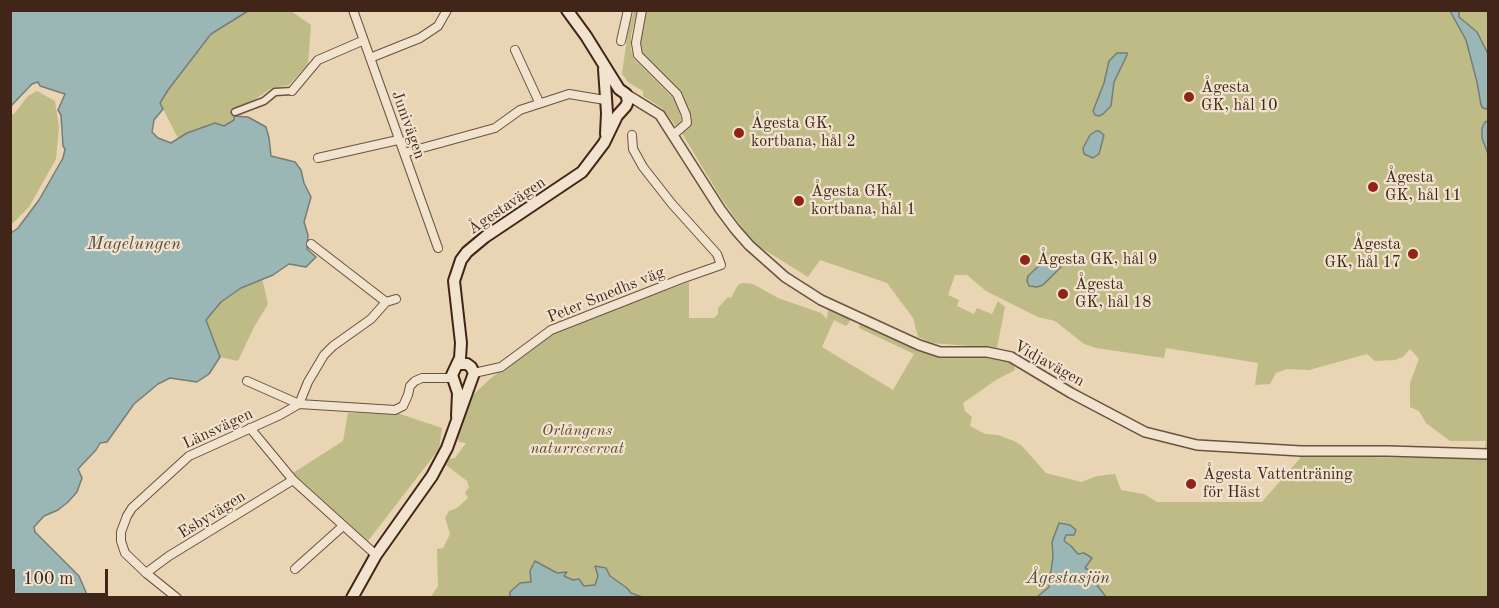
<!DOCTYPE html>
<html>
<head>
<meta charset="utf-8">
<style>
  body { margin:0 }
  #map { position:relative; width:1499px; height:608px; overflow:hidden; background:#e9d4b3; font-family:"Old Standard TT",serif }
  canvas { display:block }
  .frame { position:absolute; inset:0; border:12px solid #412519; pointer-events:none }
  .scale { position:absolute; left:12px; top:569px; width:96px; height:27px; box-sizing:border-box; border:3px solid #412519; border-top:0; padding-left:8px; font-size:18px; line-height:21px; white-space:nowrap; color:#412519; -webkit-text-stroke:4px #f1e3ce; paint-order:stroke }
</style>
</head>
<body>
<div id="map">
<canvas width="1499" height="608"></canvas>
<div class="frame"></div>
<div class="scale">100 m</div>
</div>
<script>
const ctx = document.querySelector('canvas').getContext('2d');
ctx.lineJoin = 'round';
function fill(path, color) { ctx.fillStyle = color; ctx.fill(path, 'evenodd'); }
const toPath = rows => new Path2D(rows.map(r => 'M' + r).join(''));
function trace(path, color, width, dash) { ctx.strokeStyle = color; ctx.lineWidth = width; ctx.lineCap = dash ? 'butt' : 'round'; ctx.setLineDash(dash || []); ctx.stroke(path); }
function write(font, color, halo, rows, align = 'center') {
  ctx.font = font + ' "Old Standard TT",serif'; ctx.lineWidth = 4.5; ctx.setLineDash([]); ctx.textBaseline = 'middle'; ctx.strokeStyle = halo; ctx.fillStyle = color; for (const [text, x, y, turn = 0] of rows) {
    ctx.save(); ctx.translate(x, y); ctx.rotate((+turn || 0) * Math.PI / 180); ctx.textAlign = isNaN(turn) ? turn : align; if (halo) ctx.strokeText(text, 0, 0); ctx.fillText(text, 0, 0); ctx.restore();
  }
}
fill(toPath([
  [642,10,1488,11,1488,454,1484,454,1486,441,1450,441,1426,423,1419,411,1410,407,1410,383,1419,359,1410,349,1403,357,1395,360,1375,361,1367,354,1309,370,1287,369,1276,373,1270,384,1255,385,1258,363,1166,348,1164,358,1096,348,1084,344,1055,321,1038,317,986,291,967,275,955,275,948,295,959,300,957,306,974,314,977,308,992,314,998,301,1005,307,997,348,931,343,918,337,913,318,887,283,820,260,808,277,752,242,721,198,680,130,687,123,683,104,638,55],
  [248,11,291,11,311,25,308,64,289,85,270,89,241,109,234,116,234,119,224,126,187,133,178,138,160,103,168,89,212,34],
  [634,11,637,11,631,35,631,49,634,59,675,100,681,118,681,124,676,126,662,108,643,96,643,91,629,83,622,74,628,31],
  [37,91,55,101,59,128,56,159,29,207,11,225,11,114,14,114,28,96],
  [284,158,295,162,301,170,304,183,311,197,304,222,308,235,307,249,317,257,306,267,289,264,273,275,262,278,268,304,254,327,238,361,220,357,206,320,221,302,241,288],
  [689,282,689,318,714,318,718,314,718,308,728,297,731,298,738,285,742,283,753,284,778,298,821,313,827,319,828,310,821,300,919,345,1002,354,1014,364,1015,370,996,380,963,403,965,411,972,417,970,426,985,434,998,435,1014,441,1022,446,1046,473,1081,482,1097,476,1115,474,1121,490,1144,494,1157,502,1262,502,1302,456,1488,459,1488,597,430,598,438,586,437,549,443,548,450,534,445,518,449,511,457,508,468,498,465,493,469,487,467,481,446,465,448,459,455,458,466,443,459,442,456,433,474,394,491,378,557,330],
  [834,320,846,326,851,320,860,323,859,328,914,354,893,390,822,347],
  [348,413,400,414,442,428,439,449,368,541,293,473,343,441]
]), '#bebb87');
const water = toPath([
  [10,11,248,11,211,34,168,90,160,103,163,109,154,120,152,132,158,138,171,143,187,133,215,123,224,126,234,120,234,116,248,117,266,127,269,138,271,156,295,162,301,170,304,183,311,197,304,222,308,235,307,249,316,257,306,267,289,264,273,275,241,288,221,302,206,320,220,357,209,374,197,382,170,378,158,384,134,404,107,442,100,443,96,450,78,469,82,478,77,492,68,502,58,510,44,516,34,527,35,532,79,576,88,597,11,597,11,233,18,228,39,200,63,158,65,149,63,146,61,115,58,110,65,94,40,86,38,82,32,84,11,106,10,11],
  [1450,11,1459,11,1459,17,1477,32,1488,54,1488,108,1486,109,1483,108,1481,105,1477,82,1466,40,1450,11],
  [1117,53,1127,53,1127,55,1114,82,1111,106,1103,114,1099,116,1095,115,1093,111,1104,83,1109,61,1117,53],
  [1488,121,1488,154,1482,138,1482,128,1485,122,1488,121],
  [1096,131,1099,131,1104,135,1099,154,1093,158,1084,154,1083,148,1090,135,1096,131],
  [1054,256,1062,261,1061,267,1043,285,1037,287,1029,286,1027,281,1028,276,1047,258,1054,256],
  [1059,523,1070,525,1076,530,1074,535,1066,535,1064,541,1071,546,1078,554,1084,553,1092,558,1085,568,1099,576,1097,585,1106,597,1037,597,1049,587,1053,556,1052,542,1059,523],
  [535,561,557,573,567,572,564,576,573,580,579,579,584,586,595,585,598,576,595,566,606,568,610,576,627,588,631,593,642,597,510,597,510,592,520,583,531,582,530,571,535,561]
]);
fill(water, '#9ab7b5');
trace(water, '#767d77', 1.5);
const pedestrian = toPath([
  [235,112,264,101,275,92,292,91]
]);
const minor = toPath([
  [353,10,438,248],
  [642,10,636,43,638,55,677,94,686,115,687,123,673,135],
  [621,41,628,10],
  [515,50,539,102],
  [370,58,420,38,438,26,447,10],
  [292,91,318,60,362,41],
  [404,153,495,128,520,110,569,94,605,100],
  [318,158,398,140],
  [311,244,386,302],
  [474,373,501,367,551,330,681,279,721,265,717,254,672,204,643,167,633,149,632,135],
  [247,381,299,404,395,410,403,406,408,395,410,386,415,381,422,378,449,378,452,375],
  [250,428,293,480,376,555],
  [295,569,343,526],
  [146,573,169,556,293,480],
  [177,598,146,573,125,553,121,541,121,532,127,516,132,508,189,456,280,415,299,404,308,382,324,355,333,346,371,319,386,302,396,299]
]);
const tertiary = toPath([
  [626,94,660,115,720,209,735,229,749,245,785,277,821,300,919,345,940,352,987,352,1011,357,1071,393,1145,432,1197,445,1301,451,1387,451,1488,454]
]);
const secondary = toPath([
  [604,69,607,113,606,134],
  [457,416,458,393,452,375,460,358,461,343,454,281,461,260,467,252,485,237,582,172,604,143,617,116,626,106,628,101,626,94,619,89,586,36,567,10],
  [352,598,376,555,432,476,447,448,474,373,471,367,467,364,457,364]
]);
trace(pedestrian, '#6b5140', 9);
trace(minor, '#6b5140', 10);
trace(tertiary, '#6b5140', 12);
trace(secondary, '#412519', 14);
trace(pedestrian, '#f1e3ce', 6);
trace(minor, '#f1e3ce', 8);
trace(tertiary, '#f1e3ce', 9);
trace(secondary, '#f1e3ce', 10);
for (const [x, y, r, color] of [
  [1189,97,6,"#8f2418"],
  [739,133,6,"#8f2418"],
  [1373,187,6,"#8f2418"],
  [799,201,6,"#8f2418"],
  [1413,254,6,"#8f2418"],
  [1025,260,6,"#8f2418"],
  [1063,294,6,"#8f2418"],
  [1191,484,6,"#8f2418"]
]) { const dot = new Path2D(); dot.arc(x, y, r, 0, 2 * Math.PI); ctx.fillStyle = color; ctx.fill(dot); trace(dot, '#f1e3ce', 2); }
write('16px', '#412519', '#f1e3ce', [
  ["Ågesta",1201,88],
  ["GK, hål 10",1201,106],
  ["Ågesta GK,",751,124],
  ["kortbana, hål 2",751,142],
  ["Ågesta",1385,178],
  ["GK, hål 11",1385,196],
  ["Ågesta GK,",811,192],
  ["kortbana, hål 1",811,210],
  ["Ågesta",1401,245,"right"],
  ["GK, hål 17",1401,263,"right"],
  ["Ågesta GK, hål 9",1037,260],
  ["Ågesta",1075,285],
  ["GK, hål 18",1075,303],
  ["Ågesta Vattenträning",1203,475],
  ["för Häst",1203,493]
], 'left');
write('16px', '#412519', '#f1e3ce', [
  ["Junivägen",408,125,70],
  ["Ågestavägen",507,206,-34],
  ["Peter Smedhs väg",606,295,-22],
  ["Vidjavägen",1049,364,29],
  ["Länsvägen",218,429,-25],
  ["Esbyvägen",212,515,-32]
]);
write('italic 16px', '#604a34', '#f1e3ce', [
  ["Orlångens",577,431],
  ["naturreservat",577,449]
]);
write('italic 18px', '#574a40', '#f1e3ce', [
  ["Magelungen",134,244],
  ["Ågestasjön",1068,578]
]);
</script>
</body>
</html>
